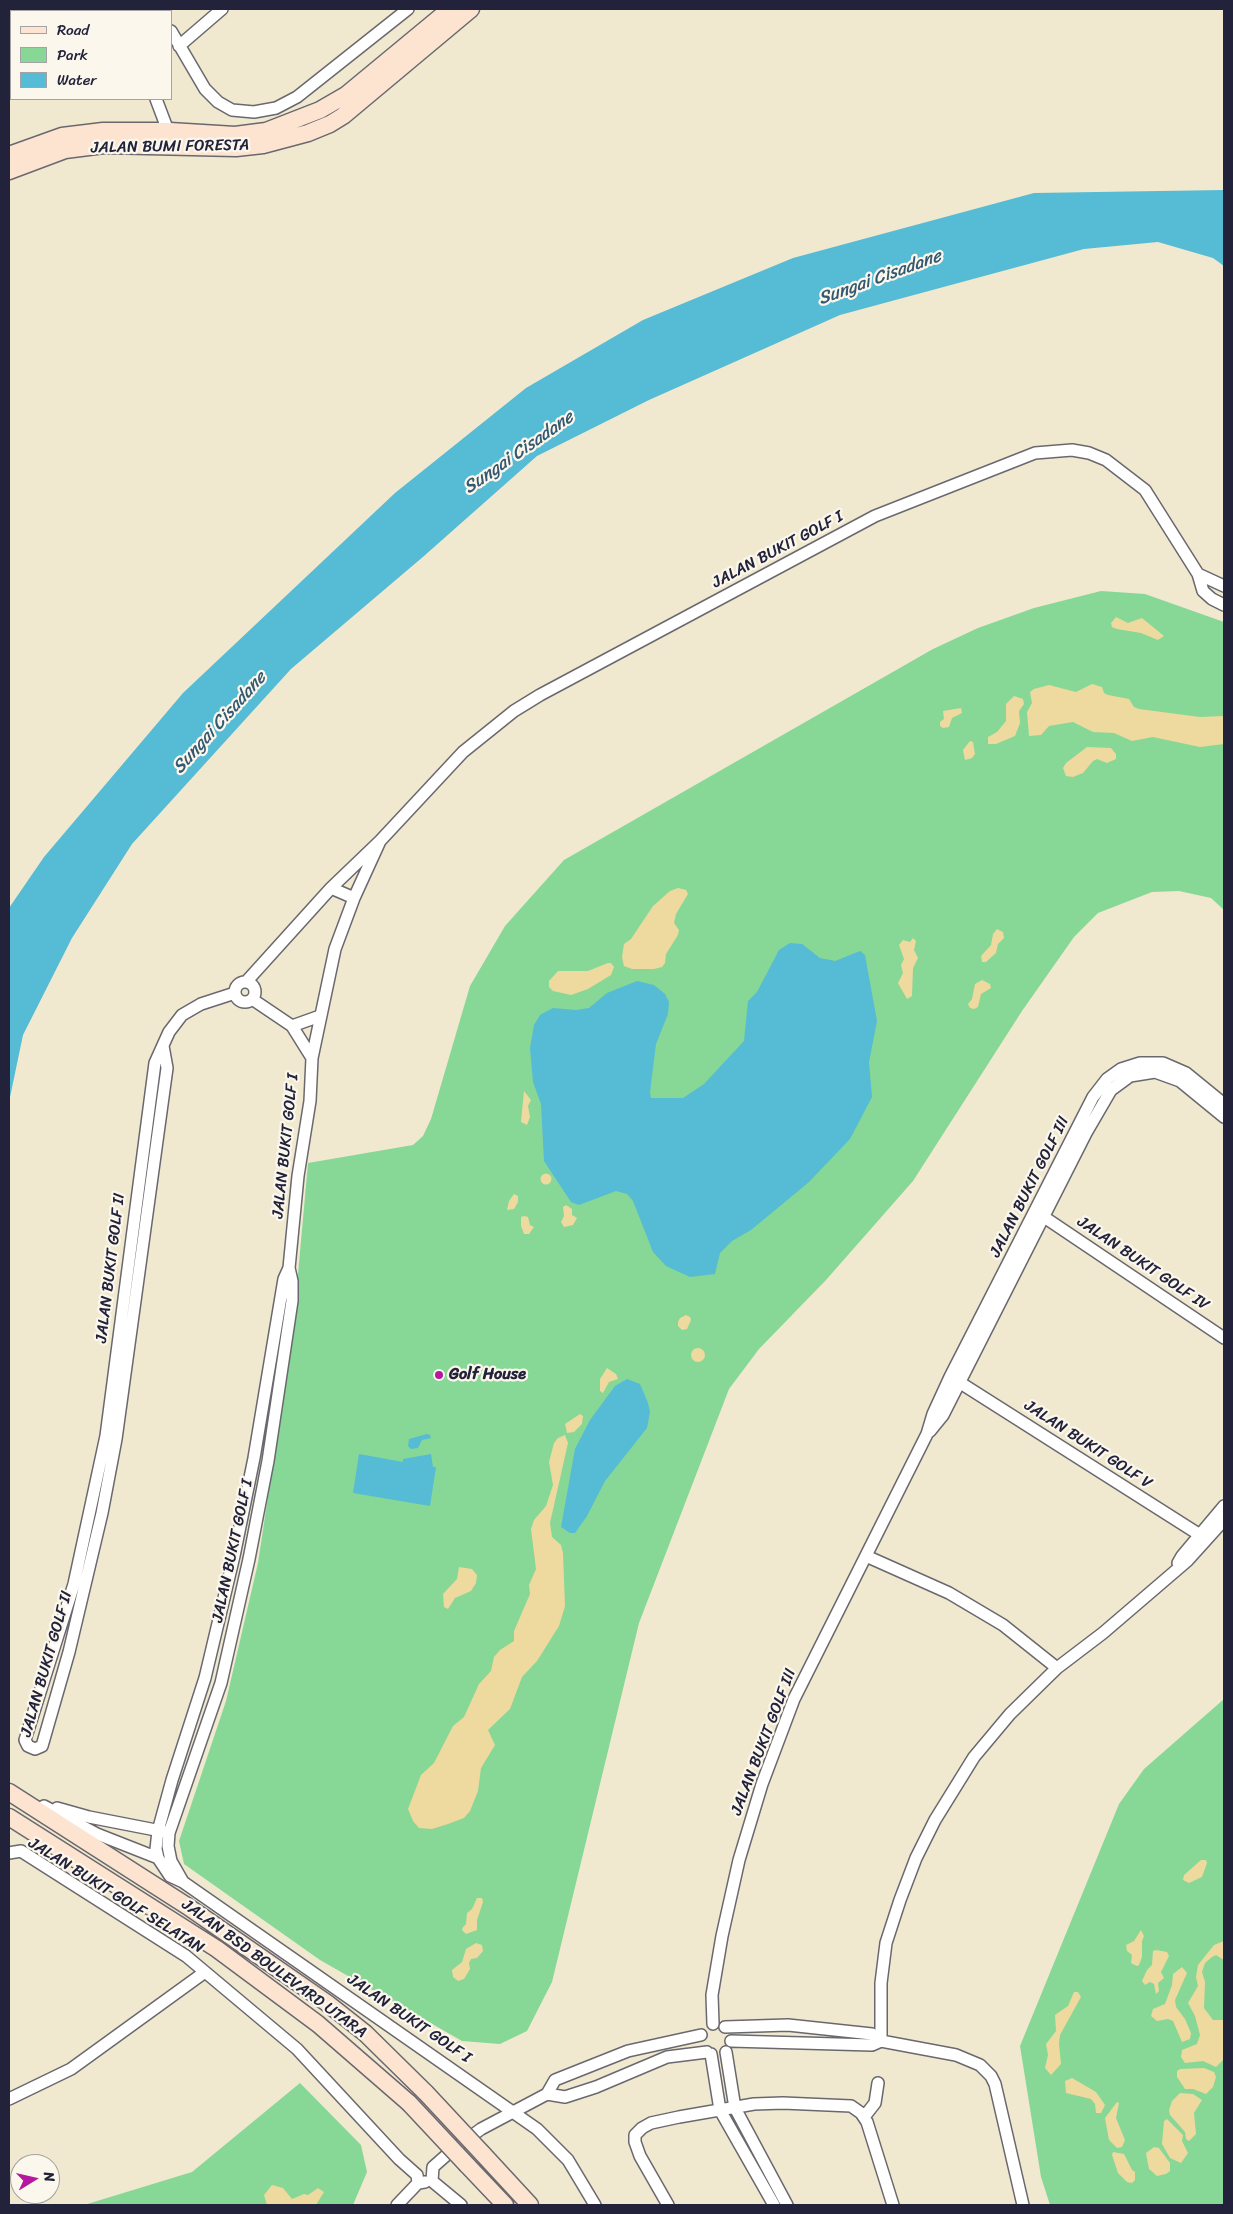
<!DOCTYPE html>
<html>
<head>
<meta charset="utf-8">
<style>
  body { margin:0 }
  #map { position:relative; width:1233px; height:2214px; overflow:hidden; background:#f0e9cf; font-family:Sriracha,sans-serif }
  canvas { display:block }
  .frame { position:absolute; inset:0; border:10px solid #22223b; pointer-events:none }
  .legend { position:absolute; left:10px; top:10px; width:162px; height:90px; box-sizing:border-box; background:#fbf7ec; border:1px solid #a4a2a5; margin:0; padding:6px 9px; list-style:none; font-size:15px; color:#22223b }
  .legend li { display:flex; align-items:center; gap:10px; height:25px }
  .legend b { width:25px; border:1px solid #a4a2a5 }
  .north { position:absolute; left:10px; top:2154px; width:50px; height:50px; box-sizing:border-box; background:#fbf7ec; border:1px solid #a4a2a5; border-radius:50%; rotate:81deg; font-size:14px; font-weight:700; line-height:20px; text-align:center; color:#22223b }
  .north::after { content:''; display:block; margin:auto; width:18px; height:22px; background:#b5179e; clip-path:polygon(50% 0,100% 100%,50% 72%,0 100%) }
</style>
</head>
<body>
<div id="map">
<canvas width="1233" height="2214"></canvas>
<div class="frame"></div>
<ul class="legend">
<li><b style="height:6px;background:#fde4d1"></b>Road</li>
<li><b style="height:14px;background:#87d797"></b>Park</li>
<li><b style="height:14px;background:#56bbd4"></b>Water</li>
</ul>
<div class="north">N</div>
</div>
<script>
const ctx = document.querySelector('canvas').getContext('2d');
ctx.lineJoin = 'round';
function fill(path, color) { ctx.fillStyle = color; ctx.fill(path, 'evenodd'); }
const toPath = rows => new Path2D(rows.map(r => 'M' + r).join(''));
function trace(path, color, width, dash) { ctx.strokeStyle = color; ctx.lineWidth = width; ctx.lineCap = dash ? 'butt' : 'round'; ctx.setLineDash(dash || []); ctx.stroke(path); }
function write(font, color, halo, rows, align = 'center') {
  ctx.font = font + ' Sriracha,sans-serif'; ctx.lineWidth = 4.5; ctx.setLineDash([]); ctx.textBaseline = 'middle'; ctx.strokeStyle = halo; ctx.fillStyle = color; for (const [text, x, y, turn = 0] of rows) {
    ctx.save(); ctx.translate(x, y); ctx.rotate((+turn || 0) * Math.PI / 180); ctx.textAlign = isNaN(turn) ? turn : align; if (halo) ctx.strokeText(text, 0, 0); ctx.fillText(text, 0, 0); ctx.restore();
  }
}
fill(toPath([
  [1101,591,1145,594,1224,622,1224,910,1211,898,1179,891,1152,892,1098,913,1074,937,1022,1011,913,1181,826,1280,759,1349,729,1389,639,1623,552,1982,527,2031,500,2044,462,2041,320,1960,184,1864,179,1841,226,1701,258,1563,293,1330,308,1163,413,1145,423,1136,431,1119,470,986,505,926,564,860,933,649,978,628,1034,608],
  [1224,1699,1224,2205,1050,2205,1041,2177,1020,2046,1119,1804,1144,1769],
  [300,2083,361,2145,367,2172,353,2205,84,2205,192,2172]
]), '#87d797');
fill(toPath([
  [1116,617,1128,623,1142,618,1164,636,1158,640,1141,633,1117,629,1112,627,1111,623],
  [1092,684,1102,687,1104,693,1108,695,1129,699,1134,707,1139,709,1200,717,1224,716,1224,744,1200,747,1153,737,1132,741,1114,733,1093,732,1073,722,1049,726,1041,735,1029,736,1027,712,1032,703,1030,692,1034,689,1049,685,1076,692],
  [1014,696,1023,699,1024,704,1019,711,1020,723,1015,736,996,744,988,744,988,737,997,732,1006,721,1006,704],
  [961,708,962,713,952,718,949,727,943,728,940,726,940,722,944,719,943,711],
  [970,741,973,742,975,754,972,758,965,760,963,750],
  [1087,747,1111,748,1116,754,1116,759,1107,763,1097,759,1093,761,1083,773,1073,777,1066,776,1063,768,1066,763],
  [678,888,686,890,688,894,676,914,674,923,679,930,678,935,666,954,665,963,662,967,654,969,632,969,624,966,622,957,624,944,631,939,653,906,670,891],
  [997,929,1003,932,1004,938,998,944,996,953,986,962,982,962,981,956,991,945,993,934],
  [913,938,916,941,914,950,918,958,913,968,912,996,907,999,898,983,903,973,901,965,904,959,899,945,903,940,910,942],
  [608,963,611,963,614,967,611,975,588,989,571,995,553,991,549,987,549,981,558,971,588,971],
  [982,980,990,984,991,988,981,994,978,1007,974,1009,970,1008,968,1004,972,999,975,984],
  [524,1091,531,1100,528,1106,530,1117,527,1125,521,1122],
  '540.5 1179a5.5 5.5 0 1 1 11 0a5.5 5.5 0 1 1-11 0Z',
  [514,1194,518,1196,518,1202,514,1209,507,1210,509,1201],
  [566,1205,572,1209,572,1215,577,1218,573,1225,564,1227,561,1222,564,1216,563,1207],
  [524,1216,528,1217,530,1225,534,1227,529,1234,524,1234,521,1226,521,1217],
  [686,1315,690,1317,691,1320,687,1329,682,1330,678,1326,678,1322,680,1318],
  '691 1355a7 7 0 1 1 14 0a7 7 0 1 1-14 0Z',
  [607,1368,616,1374,618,1379,609,1382,603,1393,600,1391,600,1379],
  [580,1414,583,1416,582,1424,574,1432,567,1433,565,1424],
  [565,1435,568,1443,550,1523,552,1537,561,1545,563,1553,565,1606,559,1626,537,1661,522,1677,510,1709,488,1730,495,1745,481,1768,478,1791,470,1811,464,1818,448,1824,432,1829,419,1828,413,1821,408,1809,421,1775,434,1763,453,1726,464,1717,479,1684,491,1671,494,1657,500,1650,514,1641,514,1631,530,1594,529,1585,536,1569,531,1529,534,1520,546,1506,553,1485,549,1462,554,1443,558,1438],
  [459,1567,472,1569,477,1575,476,1583,471,1591,455,1598,448,1609,444,1607,443,1594,457,1579],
  [1201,1860,1206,1860,1207,1863,1202,1877,1189,1883,1183,1880,1184,1875],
  [477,1898,482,1898,483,1902,477,1920,477,1930,466,1934,462,1930,463,1927,466,1924,467,1913,472,1909],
  [1141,1930,1144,1936,1142,1941,1142,1957,1139,1965,1137,1966,1131,1963,1132,1955,1127,1951,1126,1945,1134,1941],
  [1224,1941,1224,1960,1216,1955,1212,1957,1205,1963,1202,1972,1205,1982,1204,2008,1213,2020,1224,2020,1224,2059,1216,2067,1203,2061,1185,2063,1181,2057,1182,2050,1197,2044,1200,2035,1195,2016,1188,2003,1198,1986,1196,1977,1198,1965,1214,1945],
  [476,1943,482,1945,483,1951,477,1958,471,1959,469,1963,470,1969,464,1979,458,1981,453,1977,452,1970,462,1962,466,1949],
  [1156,1950,1167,1952,1169,1956,1161,1972,1164,1978,1158,1983,1159,1991,1156,1994,1154,1984,1150,1982,1145,1985,1142,1981,1147,1970,1152,1965,1153,1951],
  [1182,1967,1187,1973,1175,2000,1176,2007,1185,2019,1191,2033,1190,2039,1182,2042,1173,2021,1168,2019,1157,2021,1151,2016,1153,2009,1165,2004,1172,1985,1173,1974],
  [1074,1992,1078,1992,1081,1997,1060,2035,1059,2044,1061,2064,1051,2075,1045,2068,1048,2055,1046,2044,1056,2031,1055,2015,1068,2006],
  [1204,2068,1214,2072,1216,2077,1213,2087,1206,2094,1193,2089,1185,2089,1177,2077,1177,2071,1180,2069],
  [1072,2078,1096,2092,1105,2105,1101,2113,1096,2113,1095,2104,1091,2099,1066,2093,1065,2081],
  [1180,2093,1193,2094,1202,2100,1194,2113,1196,2134,1189,2141,1186,2139,1185,2132,1170,2115,1169,2110,1172,2101],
  [1117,2102,1119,2103,1116,2118,1125,2140,1122,2147,1117,2148,1109,2140,1105,2118],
  [1167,2119,1183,2135,1182,2141,1188,2153,1181,2163,1170,2158,1162,2144,1164,2121],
  [1154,2147,1159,2148,1170,2163,1170,2171,1166,2174,1157,2176,1149,2169,1146,2153],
  [1113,2152,1124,2154,1132,2170,1135,2172,1135,2180,1132,2183,1127,2182,1118,2173,1112,2155],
  [272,2185,283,2188,292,2199,304,2194,308,2195,318,2188,324,2192,316,2205,267,2205,264,2195]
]), '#eeda9e');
fill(toPath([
  [1224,190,1224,266,1213,258,1158,242,1084,249,840,315,649,400,537,456,424,556,291,669,132,844,72,938,23,1035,9,1102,9,908,44,857,183,693,395,493,526,388,643,320,793,258,1034,193],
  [790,943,802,944,820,958,835,961,860,951,865,955,877,1021,869,1062,872,1097,850,1139,809,1182,751,1230,732,1241,720,1253,715,1274,690,1277,666,1266,653,1252,633,1201,627,1194,616,1191,579,1205,571,1202,544,1161,541,1104,533,1082,530,1048,534,1025,540,1015,553,1008,576,1010,589,1008,607,993,637,981,654,985,665,994,669,1002,668,1014,656,1044,650,1092,651,1098,683,1098,704,1084,744,1041,748,1001,757,992,779,950],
  [627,1379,640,1384,648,1403,650,1412,647,1428,605,1481,587,1516,575,1533,570,1533,561,1527,575,1449,590,1420,615,1386],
  [427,1434,430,1435,431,1438,422,1440,418,1448,411,1449,408,1446,409,1439],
  [359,1454,403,1462,403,1459,431,1454,433,1467,436,1467,430,1506,353,1493]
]), '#56bbd4');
const street = toPath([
  [116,9,117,11],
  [159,9,161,11],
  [171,31,205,89,218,102,232,110,254,112,276,108,297,97,408,9],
  [179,46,222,9],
  [9,91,11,90],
  [156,99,170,136],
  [1198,574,1224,586],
  [380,841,463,752,514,711,540,695,875,516,1035,453,1072,450,1089,453,1106,460,1145,490,1198,574,1203,591,1212,599,1224,605],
  [331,888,354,898],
  '235 992a10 10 0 1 1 20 0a10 10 0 1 1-20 0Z',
  [252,999,292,1026,312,1058],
  [292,1026,320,1016],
  [163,1046,167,1068,116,1439,102,1513,69,1652,42,1746,35,1749,28,1746,25,1740,74,1584,106,1436,155,1063,169,1032,182,1015,201,1004,235,993],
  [1044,1217,1224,1338],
  [289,1268,284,1279,254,1458,234,1556,205,1678,172,1780,158,1831,156,1849,158,1858,170,1876,183,1882,537,2129,568,2160,595,2205],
  [959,1382,1200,1535],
  [930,1431,943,1415,1086,1133,1111,1090,1130,1076,1155,1072,1180,1081,1224,1117],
  [866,1556,949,1593,1003,1625,1057,1668],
  [1178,1563,1182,1556,1224,1506],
  [44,1806,97,1834,158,1858],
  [57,1808,89,1817,166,1832],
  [9,1853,21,1851,186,1956,297,2049,399,2159,417,2175,418,2183],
  [183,1882,171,1861,168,1846,169,1833,221,1683,249,1559,268,1461,292,1301,292,1281,289,1268,298,1176,310,1101,312,1058,335,949,354,898,380,841,331,888,246,982],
  [713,2024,712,1995,722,1936,739,1860,762,1784,794,1699,927,1434,933,1414,950,1377,1093,1097,1107,1079,1121,1069,1140,1063,1163,1063,1186,1073,1224,1104],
  [725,2027,788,2025,872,2034,881,2041,956,2055,980,2065,991,2076,995,2084,1023,2205],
  [731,2041,872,2045,881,2041],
  [881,2041,881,1983,886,1943,900,1900,916,1858,935,1820,974,1757,1010,1714,1057,1668,1103,1633,1187,1561,1224,1520],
  [726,2052,735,2108,787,2205],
  [711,2054,720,2110,774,2205],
  [547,2094,565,2097,596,2087,667,2057,707,2052],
  [9,2099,71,2069,205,1972],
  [864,2117,875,2103,878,2083],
  [432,2181,433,2167,450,2152,481,2129,547,2094,555,2080,628,2051,701,2035],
  [432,2181,461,2205],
  [397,2205,418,2183,425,2182],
  [668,2205,640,2156,635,2142,635,2135,642,2128,651,2123,679,2117,754,2104,783,2103,851,2106,861,2113,867,2122,893,2205]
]);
const secondary = toPath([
  [9,155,62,136,103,131,170,131,235,135,266,131,320,110,346,95,450,9],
  [9,171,65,150,104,145,236,148,263,145,308,133,330,124,343,116,471,9],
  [9,1792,187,1906,327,2003,365,2033,426,2093],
  [9,1817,217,1949,318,2024,409,2103],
  [482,2153,530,2205],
  [467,2165,505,2205]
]);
trace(street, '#6a686f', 14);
trace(secondary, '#6a686f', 19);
trace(street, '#fff', 11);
trace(secondary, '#fde4d1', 16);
const secondaryBridge = toPath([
  [426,2093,482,2153],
  [409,2103,467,2165]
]);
trace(secondaryBridge, '#6a686f', 19, []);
trace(secondaryBridge, '#fde4d1', 16);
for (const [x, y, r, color] of [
  [439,1375,5,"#b5179e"]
]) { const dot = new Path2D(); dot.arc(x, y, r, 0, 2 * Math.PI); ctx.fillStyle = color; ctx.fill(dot); trace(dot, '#fbf7ec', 2); }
write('16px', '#22223b', '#fbf7ec', [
  ["JALAN BUMI FORESTA",170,147,-1],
  ["JALAN BUKIT GOLF I",778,550,-28],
  ["JALAN BUKIT GOLF I",286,1146,-84],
  ["JALAN BUKIT GOLF III",1030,1187,-63],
  ["JALAN BUKIT GOLF IV",1143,1264,34],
  ["JALAN BUKIT GOLF II",111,1268,-83],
  ["JALAN BUKIT GOLF V",1088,1445,33],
  ["JALAN BUKIT GOLF I",233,1551,-78],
  ["JALAN BUKIT GOLF II",47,1664,-74],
  ["JALAN BUKIT GOLF III",764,1742,-69],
  ["JALAN BUKIT GOLF SELATAN",116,1896,32],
  ["JALAN BSD BOULEVARD UTARA",274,1969,36],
  ["JALAN BUKIT GOLF I",409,2019,34]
]);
write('bold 16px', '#22223b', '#fbf7ec', [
  ["Golf House",449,1375]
], 'left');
write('italic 18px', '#345871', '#fbf7ec', [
  ["Sungai Cisadane",880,278,-20],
  ["Sungai Cisadane",519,453,-35],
  ["Sungai Cisadane",220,723,-48]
]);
</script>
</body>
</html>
